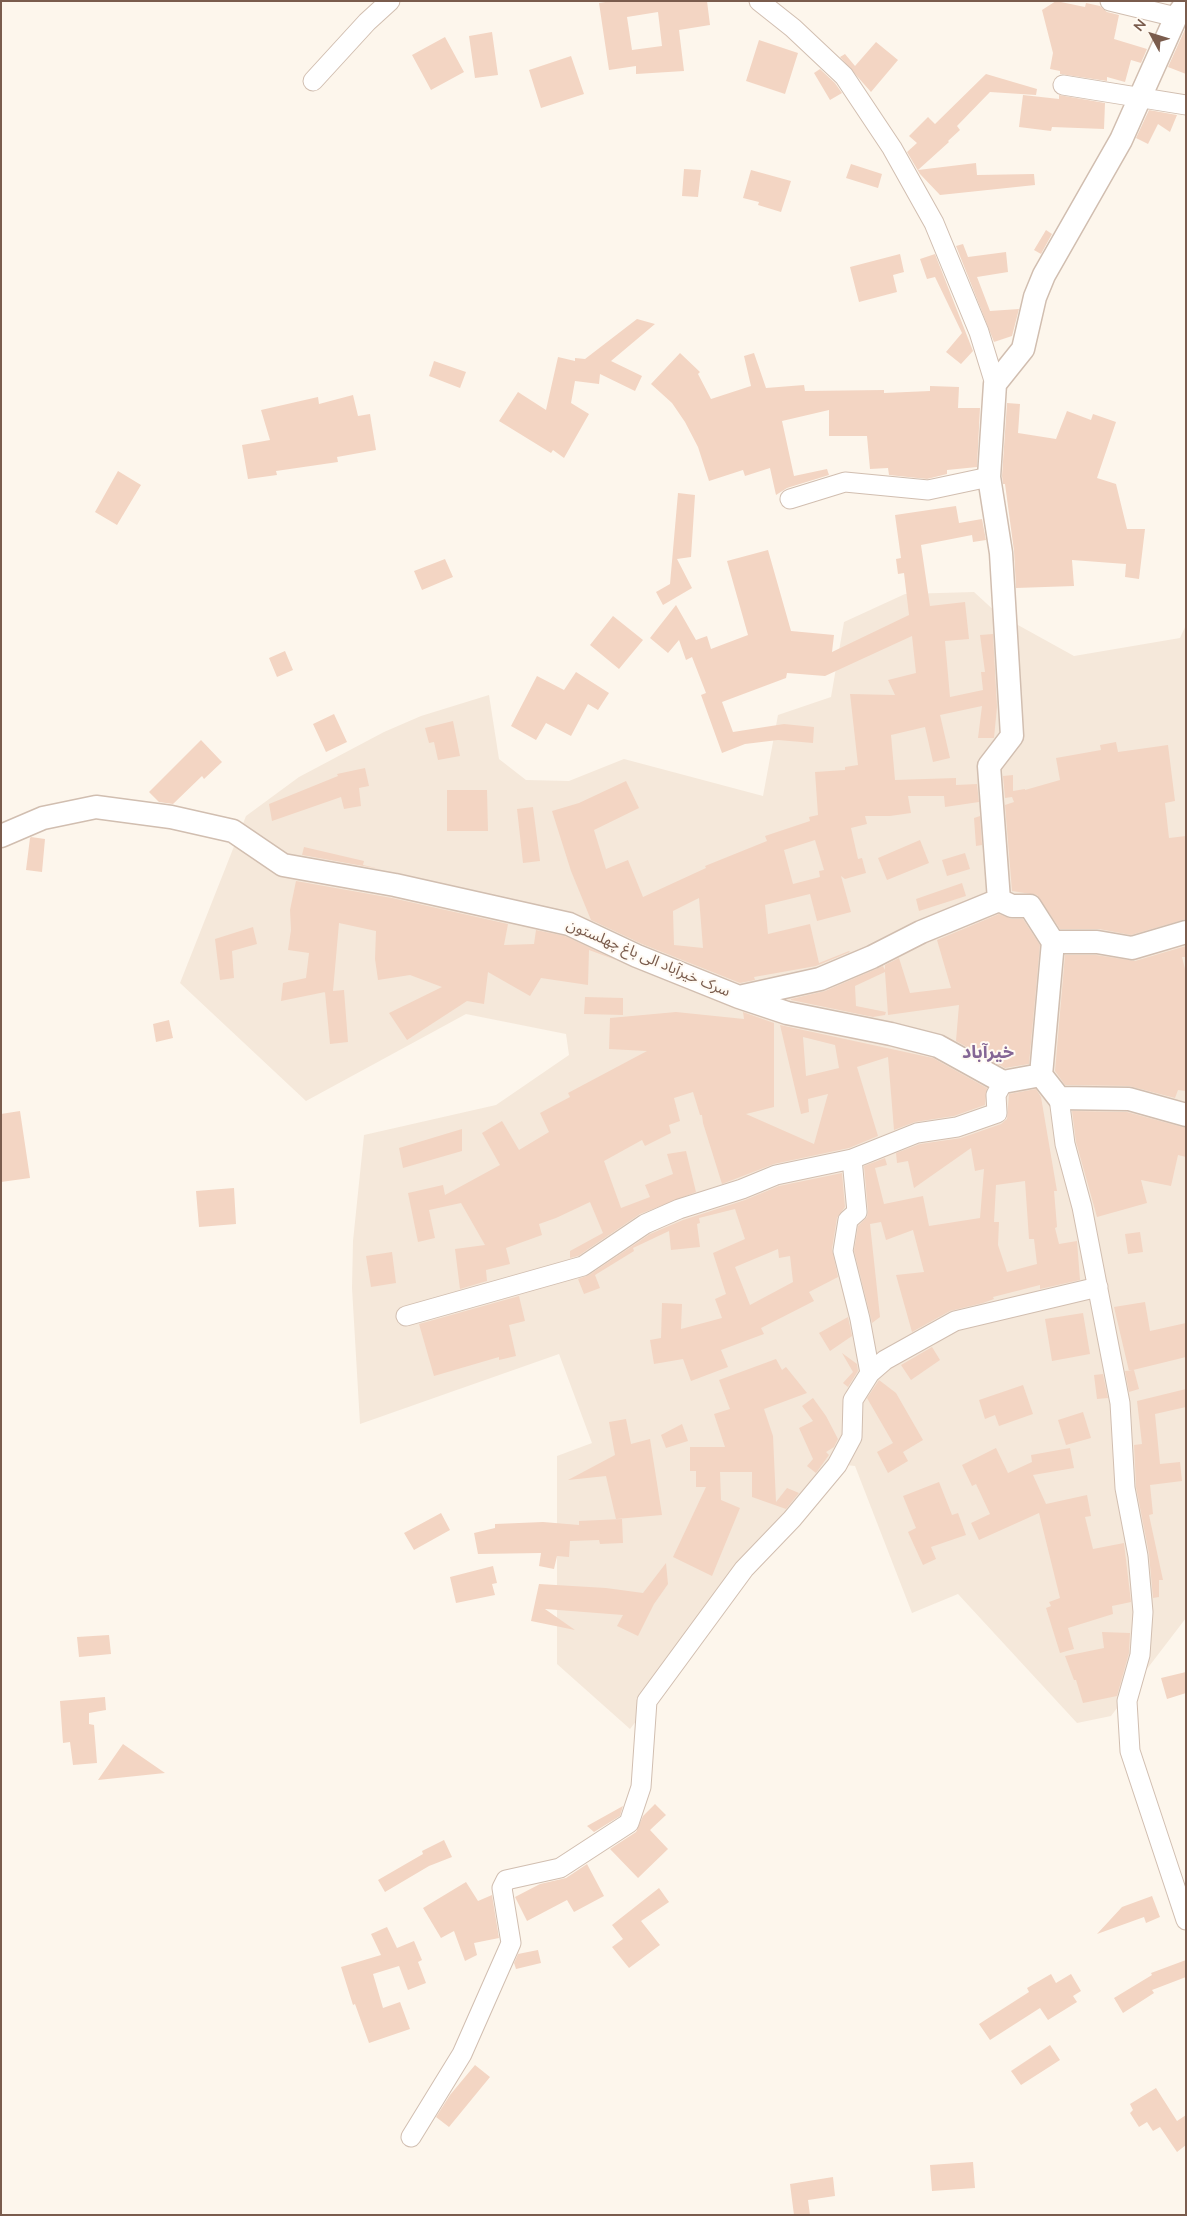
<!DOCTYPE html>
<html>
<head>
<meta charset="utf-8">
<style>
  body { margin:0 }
  #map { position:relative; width:1187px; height:2216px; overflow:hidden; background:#fdf6ec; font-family:"Nunito Sans",sans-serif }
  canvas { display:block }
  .frame { position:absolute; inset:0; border:2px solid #7a5c4d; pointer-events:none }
  .north { position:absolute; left:1127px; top:10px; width:50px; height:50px; -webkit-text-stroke:4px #fffaf3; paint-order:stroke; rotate:309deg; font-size:14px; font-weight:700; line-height:20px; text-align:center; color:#7a5c4d }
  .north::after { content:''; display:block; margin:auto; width:18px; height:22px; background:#7a5c4d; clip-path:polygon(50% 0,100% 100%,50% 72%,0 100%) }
</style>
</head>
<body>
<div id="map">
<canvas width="1187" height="2216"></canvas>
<div class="frame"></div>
<div class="north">N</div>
</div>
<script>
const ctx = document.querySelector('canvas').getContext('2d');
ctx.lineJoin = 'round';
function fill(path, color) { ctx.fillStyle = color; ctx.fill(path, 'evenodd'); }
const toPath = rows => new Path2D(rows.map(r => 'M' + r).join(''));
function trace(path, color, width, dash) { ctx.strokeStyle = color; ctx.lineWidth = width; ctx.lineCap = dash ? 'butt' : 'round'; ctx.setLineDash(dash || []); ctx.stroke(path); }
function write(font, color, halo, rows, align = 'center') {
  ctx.font = font + ' "Nunito Sans","Noto Sans Arabic",sans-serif'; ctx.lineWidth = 4; ctx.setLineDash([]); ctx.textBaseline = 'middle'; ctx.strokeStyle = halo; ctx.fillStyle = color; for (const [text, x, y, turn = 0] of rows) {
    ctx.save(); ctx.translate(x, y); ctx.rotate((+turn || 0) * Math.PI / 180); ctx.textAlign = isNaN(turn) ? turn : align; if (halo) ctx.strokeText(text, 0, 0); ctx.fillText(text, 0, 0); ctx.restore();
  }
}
fill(toPath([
  [974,592,998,614,1074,656,1180,638,1186,625,1186,1618,1111,1716,1077,1723,958,1594,912,1613,855,1466,846,1465,734,1596,630,1729,557,1664,557,1456,592,1443,559,1354,360,1424,352,1288,353,1241,364,1135,496,1105,569,1055,566,1034,466,1014,306,1101,180,983,246,816,299,777,384,732,421,716,489,695,499,759,526,780,569,781,624,759,763,796,778,715,831,697,844,622,905,594]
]), '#f5e8da');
fill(toPath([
  [612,1,707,1,710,25,679,30,684,71,636,74,636,66,609,70,599,3],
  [658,12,662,46,632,50,627,17],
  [1056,1,1085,7,1086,3,1100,6,1107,12,1119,15,1114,39,1147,49,1141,63,1131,60,1125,82,1107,77,1107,81,1060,74,1060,71,1050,69,1053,53,1042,10],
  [1186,27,1186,74,1168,67],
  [492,32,498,75,475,78,469,36],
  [445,37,464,72,431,90,412,55],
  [759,40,798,53,785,94,746,81],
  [876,42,898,60,871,92,840,57,845,54,855,66],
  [571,56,584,94,541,108,529,70],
  [820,69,835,83,842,93,830,100,814,73],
  [986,74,1037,89,1036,95,990,92,957,126,960,130,948,141,949,142,918,170,976,163,977,175,1034,174,1035,185,940,195,920,174,907,152,917,143,909,136,928,117,935,124],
  [1023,95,1059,99,1059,95,1105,103,1104,129,1052,127,1051,131,1019,127],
  [1149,110,1177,115,1170,132,1158,124,1148,144,1136,138],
  [851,164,882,174,878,188,846,178],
  [684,169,701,170,698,197,682,196],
  [751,170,791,181,781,212,758,205,759,202,743,198],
  [1046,230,1052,234,1041,254,1034,250],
  [963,244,968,257,1006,252,1008,272,977,277,990,311,1019,309,1012,336,994,342,956,246],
  [900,254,904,272,893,275,897,292,859,302,850,267],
  [935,254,973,351,961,364,946,352,962,333,935,277,927,279,920,259],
  [637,319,655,324,611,361,642,376,635,391,600,374,599,384,575,381,571,403,589,414,564,458,553,450,551,453,499,421,518,392,546,410,558,357,575,361,575,358,585,359],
  [680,353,700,372,698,374,711,399,751,386,744,356,754,353,766,388,804,385,805,391,884,390,884,393,930,391,930,386,959,387,958,408,980,408,977,467,947,470,947,474,927,479,889,475,888,468,870,469,867,436,829,436,829,410,782,421,794,476,827,469,829,475,787,488,776,495,770,468,745,476,743,470,709,481,698,447,685,422,672,403,651,384],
  [434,361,466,372,460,388,429,376],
  [353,395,358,416,370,414,376,450,337,457,338,462,276,471,277,475,248,479,242,445,270,440,261,410,318,397,319,404],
  [1007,403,1020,404,1018,433,1056,439,1067,411,1091,420,1093,414,1116,422,1097,478,1116,484,1127,529,1145,529,1139,579,1125,577,1126,564,1072,560,1074,586,1016,588,1014,551,1005,484,1003,484,1002,476],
  [118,471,141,485,117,525,95,512],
  [678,493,695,495,691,557,677,559,692,588,663,605,656,592,670,584],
  [956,506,959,523,982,519,986,540,973,542,972,535,921,545,930,606,965,602,969,639,945,641,950,697,983,690,981,672,985,672,980,635,993,634,997,707,994,738,978,738,982,706,940,715,950,758,933,762,925,727,891,735,895,780,956,778,956,785,977,784,979,802,945,807,944,796,908,796,911,813,890,816,865,816,867,824,851,828,858,859,862,858,866,873,845,879,841,876,851,912,817,921,810,894,765,905,768,934,810,924,819,963,849,951,850,952,816,966,754,977,755,980,740,983,642,944,591,920,571,871,552,811,579,803,626,781,639,808,594,830,606,869,628,860,643,897,706,868,705,866,767,841,765,836,810,821,809,817,818,815,815,772,845,770,845,767,858,765,850,694,895,695,888,680,916,673,912,636,825,676,787,673,786,678,722,702,733,732,784,724,814,727,813,743,778,740,745,744,722,753,701,695,706,693,692,657,686,660,679,640,668,653,650,638,676,605,696,640,707,636,711,649,748,635,727,561,768,550,791,631,834,635,832,652,909,615,904,573,898,574,896,559,901,558,895,515],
  [815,840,824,870,819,871,820,877,793,884,784,850],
  [699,898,703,948,674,945,673,911],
  [445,559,453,577,422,590,414,571],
  [613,616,643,640,619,669,590,645],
  [285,651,293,670,277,677,269,658],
  [576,672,609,693,598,710,588,704,571,736,546,723,536,740,511,726,537,676,564,690],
  [334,714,347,742,326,752,313,724],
  [453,721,460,756,438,760,434,742,429,743,425,728],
  [201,740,222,762,204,779,202,776,173,804,159,802,149,792],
  [1116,742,1118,752,1168,745,1175,801,1165,803,1169,838,1186,836,1186,919,1131,935,1099,929,1060,929,1037,895,1012,891,1005,805,1014,802,1012,797,1005,798,1003,776,1013,775,1013,791,1025,789,1025,790,1060,780,1056,758,1101,750,1100,745],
  [365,768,369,786,359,788,361,806,344,809,341,797,272,821,269,804,338,776,337,774],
  [447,790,487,790,488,831,447,831],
  [533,807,540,861,523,863,517,809],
  [980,816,982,845,976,846,974,818],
  [31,837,45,839,42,872,26,870,30,838],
  [920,840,929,863,887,880,878,858],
  [304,847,364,861,363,865,380,869,302,855],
  [965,853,970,869,947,876,942,860],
  [296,881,392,898,508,924,504,945,534,944,536,930,565,936,616,960,589,950,588,985,541,978,530,996,488,972,484,1004,467,1001,407,1040,389,1013,442,987,410,975,378,980,375,959,376,931,339,923,333,991,344,990,348,1042,330,1044,325,992,330,991,281,1001,283,983,306,978,309,953,288,950,291,930,290,910],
  [962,883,966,896,919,911,916,899],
  [999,914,1012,919,1023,919,1040,945,1029,1064,1005,1068,956,1041,959,1005,888,1015,885,972,855,986,856,1006,886,1012,885,1015,873,1017,791,1000,791,999,825,991,883,966,885,970,885,965,899,958,910,993,951,988,937,940],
  [253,927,257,944,232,951,234,978,220,980,215,939],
  [1186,946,1186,957,1182,957,1186,973,1186,1091,1178,1090,1175,1098,1129,1086,1065,1085,1055,1071,1065,955,1096,955,1135,961],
  [585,997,623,998,623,1015,584,1014],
  [676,1012,744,1019,743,1012,774,1023,774,1107,746,1114,814,1144,828,1094,808,1099,809,1112,801,1114,780,1025,933,1058,987,1088,985,1105,954,1116,915,1122,894,1130,888,1057,857,1067,878,1136,849,1148,774,1164,722,1184,703,1123,702,1115,700,1115,693,1092,674,1098,680,1121,669,1125,671,1133,645,1146,642,1140,604,1161,621,1208,650,1197,645,1185,673,1174,667,1154,686,1151,696,1192,640,1214,578,1256,570,1258,570,1251,603,1233,590,1202,556,1218,539,1224,542,1235,506,1248,510,1264,486,1270,487,1281,460,1289,455,1249,485,1245,461,1203,429,1210,435,1238,418,1242,408,1193,443,1185,445,1195,500,1165,482,1133,502,1121,519,1150,549,1132,540,1113,570,1097,568,1093,647,1051,609,1049,610,1018],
  [803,1037,835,1045,839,1068,806,1076],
  [169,1020,173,1038,156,1042,153,1024],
  [1036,1089,1041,1097,1057,1191,1054,1191,1057,1227,1055,1228,1059,1244,1077,1241,1080,1280,1040,1289,1040,1285,993,1297,994,1299,983,1303,950,1311,912,1332,896,1275,924,1272,913,1230,886,1240,881,1222,870,1224,880,1317,872,1323,854,1251,858,1226,867,1217,868,1211,864,1166,885,1158,887,1165,875,1168,884,1204,923,1196,929,1226,980,1218,984,1169,975,1171,971,1148,914,1188,908,1161,897,1163,896,1153,920,1144,961,1138,1001,1124,1007,1119,1009,1094],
  [1025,1181,1029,1239,1034,1239,1037,1264,1007,1272,998,1245,999,1222,994,1222,996,1185],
  [20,1111,30,1178,1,1182,1,1114],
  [1072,1111,1127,1112,1186,1128,1186,1157,1178,1155,1171,1186,1141,1180,1147,1203,1097,1217,1076,1142],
  [462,1129,462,1151,403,1168,399,1148],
  [842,1173,845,1207,837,1218,832,1249,838,1277,809,1292,814,1301,761,1328,764,1334,721,1350,728,1367,691,1381,683,1359,654,1364,650,1340,661,1338,662,1303,682,1304,681,1329,722,1318,715,1299,726,1294,713,1253,745,1239,735,1209,699,1218,700,1223,697,1224,700,1247,671,1250,669,1231,633,1248,634,1251,595,1275,600,1288,584,1294,578,1279,589,1275,650,1234,683,1220,745,1200,779,1186],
  [778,1249,779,1258,790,1256,793,1282,750,1305,735,1267],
  [234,1188,236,1224,199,1227,196,1191],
  [1140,1232,1143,1252,1128,1254,1125,1234],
  [392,1252,396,1283,371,1287,366,1256],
  [519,1296,525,1321,509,1325,516,1356,499,1360,499,1357,434,1376,419,1324],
  [1145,1302,1150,1331,1186,1323,1186,1357,1129,1371,1114,1307],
  [1083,1313,1090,1354,1052,1361,1045,1319],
  [848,1317,852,1336,830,1351,819,1333],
  [932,1347,940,1360,911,1380,901,1365],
  [842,1353,857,1364,858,1371,848,1387,843,1383,853,1372],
  [776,1359,782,1370,786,1367,807,1393,764,1409,773,1436,776,1502,787,1488,799,1493,786,1509,752,1497,752,1472,720,1472,721,1500,740,1508,712,1576,673,1557,706,1487,696,1487,696,1471,690,1471,690,1447,725,1447,714,1414,730,1409,719,1380],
  [1134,1370,1139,1389,1129,1392,1125,1371],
  [1103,1374,1108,1398,1097,1399,1094,1375],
  [879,1380,896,1393,923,1440,903,1452,908,1461,888,1473,877,1452,893,1443,867,1398],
  [1023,1385,1033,1414,999,1426,995,1415,985,1419,979,1400],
  [1186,1389,1186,1407,1155,1414,1160,1464,1180,1462,1182,1481,1150,1485,1153,1514,1149,1515,1163,1580,1159,1580,1159,1597,1153,1598,1149,1554,1136,1487,1134,1445,1142,1444,1137,1401],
  [813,1398,826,1416,838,1439,834,1447,826,1452,829,1455,816,1473,807,1466,813,1459,799,1428,813,1421,802,1406],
  [1083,1412,1091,1438,1066,1445,1058,1420],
  [626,1419,631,1444,650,1439,662,1515,616,1519,606,1476,568,1480,615,1455,609,1422],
  [682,1424,688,1441,666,1448,661,1435],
  [996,1448,1008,1473,1032,1462,1031,1455,1070,1448,1074,1468,1033,1475,1046,1504,1087,1495,1091,1516,1085,1517,1093,1549,1124,1543,1131,1602,1112,1606,1113,1614,1068,1628,1074,1649,1060,1653,1046,1608,1051,1606,1049,1602,1060,1598,1039,1513,979,1540,971,1523,990,1514,976,1484,972,1486,962,1465],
  [939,1482,952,1515,958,1513,966,1535,931,1547,936,1559,923,1565,908,1532,916,1528,903,1496],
  [441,1513,450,1530,414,1550,404,1533],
  [622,1519,623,1543,600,1544,599,1540,570,1541,569,1557,557,1556,554,1569,539,1566,541,1553,478,1554,474,1533,495,1528,495,1524,543,1522,579,1525,579,1521],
  [666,1563,668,1584,654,1604,638,1636,617,1626,623,1615,545,1609,575,1630,531,1621,539,1584,606,1588,643,1593],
  [493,1566,497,1583,492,1584,495,1595,456,1603,450,1577],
  [1102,1632,1130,1633,1129,1653,1117,1696,1083,1703,1076,1680,1074,1680,1065,1656,1104,1648],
  [109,1635,111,1654,79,1657,77,1637],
  [1186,1672,1186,1693,1167,1699,1161,1678],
  [105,1697,106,1710,89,1713,89,1724,94,1725,97,1763,73,1765,70,1742,63,1743,60,1701],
  [123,1744,165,1773,98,1780],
  [655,1804,666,1815,650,1830,668,1849,638,1878,610,1849,636,1832,643,1816],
  [623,1806,620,1816,594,1832,587,1826],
  [444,1840,452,1857,429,1866,385,1892,378,1880,423,1854,422,1851],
  [587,1864,604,1896,574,1912,567,1900,527,1921,515,1897,540,1884,566,1878],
  [466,1882,478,1901,492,1895,499,1938,474,1943,477,1955,465,1961,454,1931,441,1938,423,1908],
  [659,1888,669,1902,641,1921,660,1945,629,1968,612,1947,623,1939,612,1925],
  [1152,1896,1160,1917,1146,1923,1144,1917,1097,1934,1122,1907],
  [387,1927,397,1948,414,1941,422,1960,418,1962,426,1983,408,1990,399,1966,373,1974,383,2008,400,2002,410,2029,369,2043,355,2004,353,2005,341,1967,381,1955,371,1934],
  [538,1950,541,1963,516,1969,514,1963,518,1954],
  [1186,1960,1186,1977,1152,1990,1154,1993,1123,2013,1114,1998,1152,1975,1151,1973],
  [1051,1974,1056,1983,1071,1974,1081,1991,1073,1996,1077,2002,1048,2020,1040,2008,990,2040,979,2024,1029,1992,1027,1988],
  [1050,2045,1060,2060,1021,2085,1011,2071],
  [475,2065,490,2077,449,2127,436,2117,450,2095],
  [1156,2088,1177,2121,1186,2115,1186,2145,1177,2152,1160,2127,1153,2131,1147,2122,1139,2127,1130,2113,1133,2110,1130,2104],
  [973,2162,975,2188,932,2191,930,2165],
  [833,2177,835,2196,808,2200,810,2215,794,2215,790,2184]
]), '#f3d5c3');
const minor = toPath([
  [759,1,793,28,844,76,892,148,934,223,979,332,995,384],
  [1110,1,1176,17],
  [313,81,367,22,390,1],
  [1063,85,1186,105],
  [790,499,845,482,928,490,989,477],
  [1059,1098,1065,1144,1082,1207,1120,1403,1125,1488,1138,1556,1143,1612,1140,1655,1127,1701,1130,1751,1186,1920],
  [852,1159,857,1212,848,1220,843,1251,860,1319,870,1373],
  [406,1316,583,1266,645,1224,679,1209,742,1189,776,1175,852,1159,917,1133,957,1127,997,1113,996,1095,1003,1082],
  [411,2137,462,2054,511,1943,502,1888,506,1880,560,1868,629,1823,641,1787,647,1701,744,1569,792,1519,837,1465,852,1437,853,1400,870,1373,885,1360,955,1321,1098,1287]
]);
const tertiary = toPath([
  [1,836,43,818,96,807,171,817,233,831,283,865,395,885,569,924,637,956,739,997,820,979,872,957,921,932,999,900,1012,906,1030,906,1053,942,1097,942,1132,948,1186,932],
  [999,900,989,766,1012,736,1001,553,989,477,995,384,1023,349,1035,297,1044,275,1121,140,1176,17,1186,4],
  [739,997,787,1013,891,1034,938,1046,1003,1082,1041,1075,1059,1098,1129,1099,1186,1115],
  [1041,1075,1053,942]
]);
trace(minor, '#d1beb0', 21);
trace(tertiary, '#d1beb0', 25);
trace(minor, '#fff', 19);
trace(tertiary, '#fff', 22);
write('15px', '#7a5c4d', '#fffaf3', [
  ["سرک خیرآباد الی باغ چهلستون",648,959,23]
]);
write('bold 18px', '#846695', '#fffaf3', [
  ["خیرآباد",988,1054]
]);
</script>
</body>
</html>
